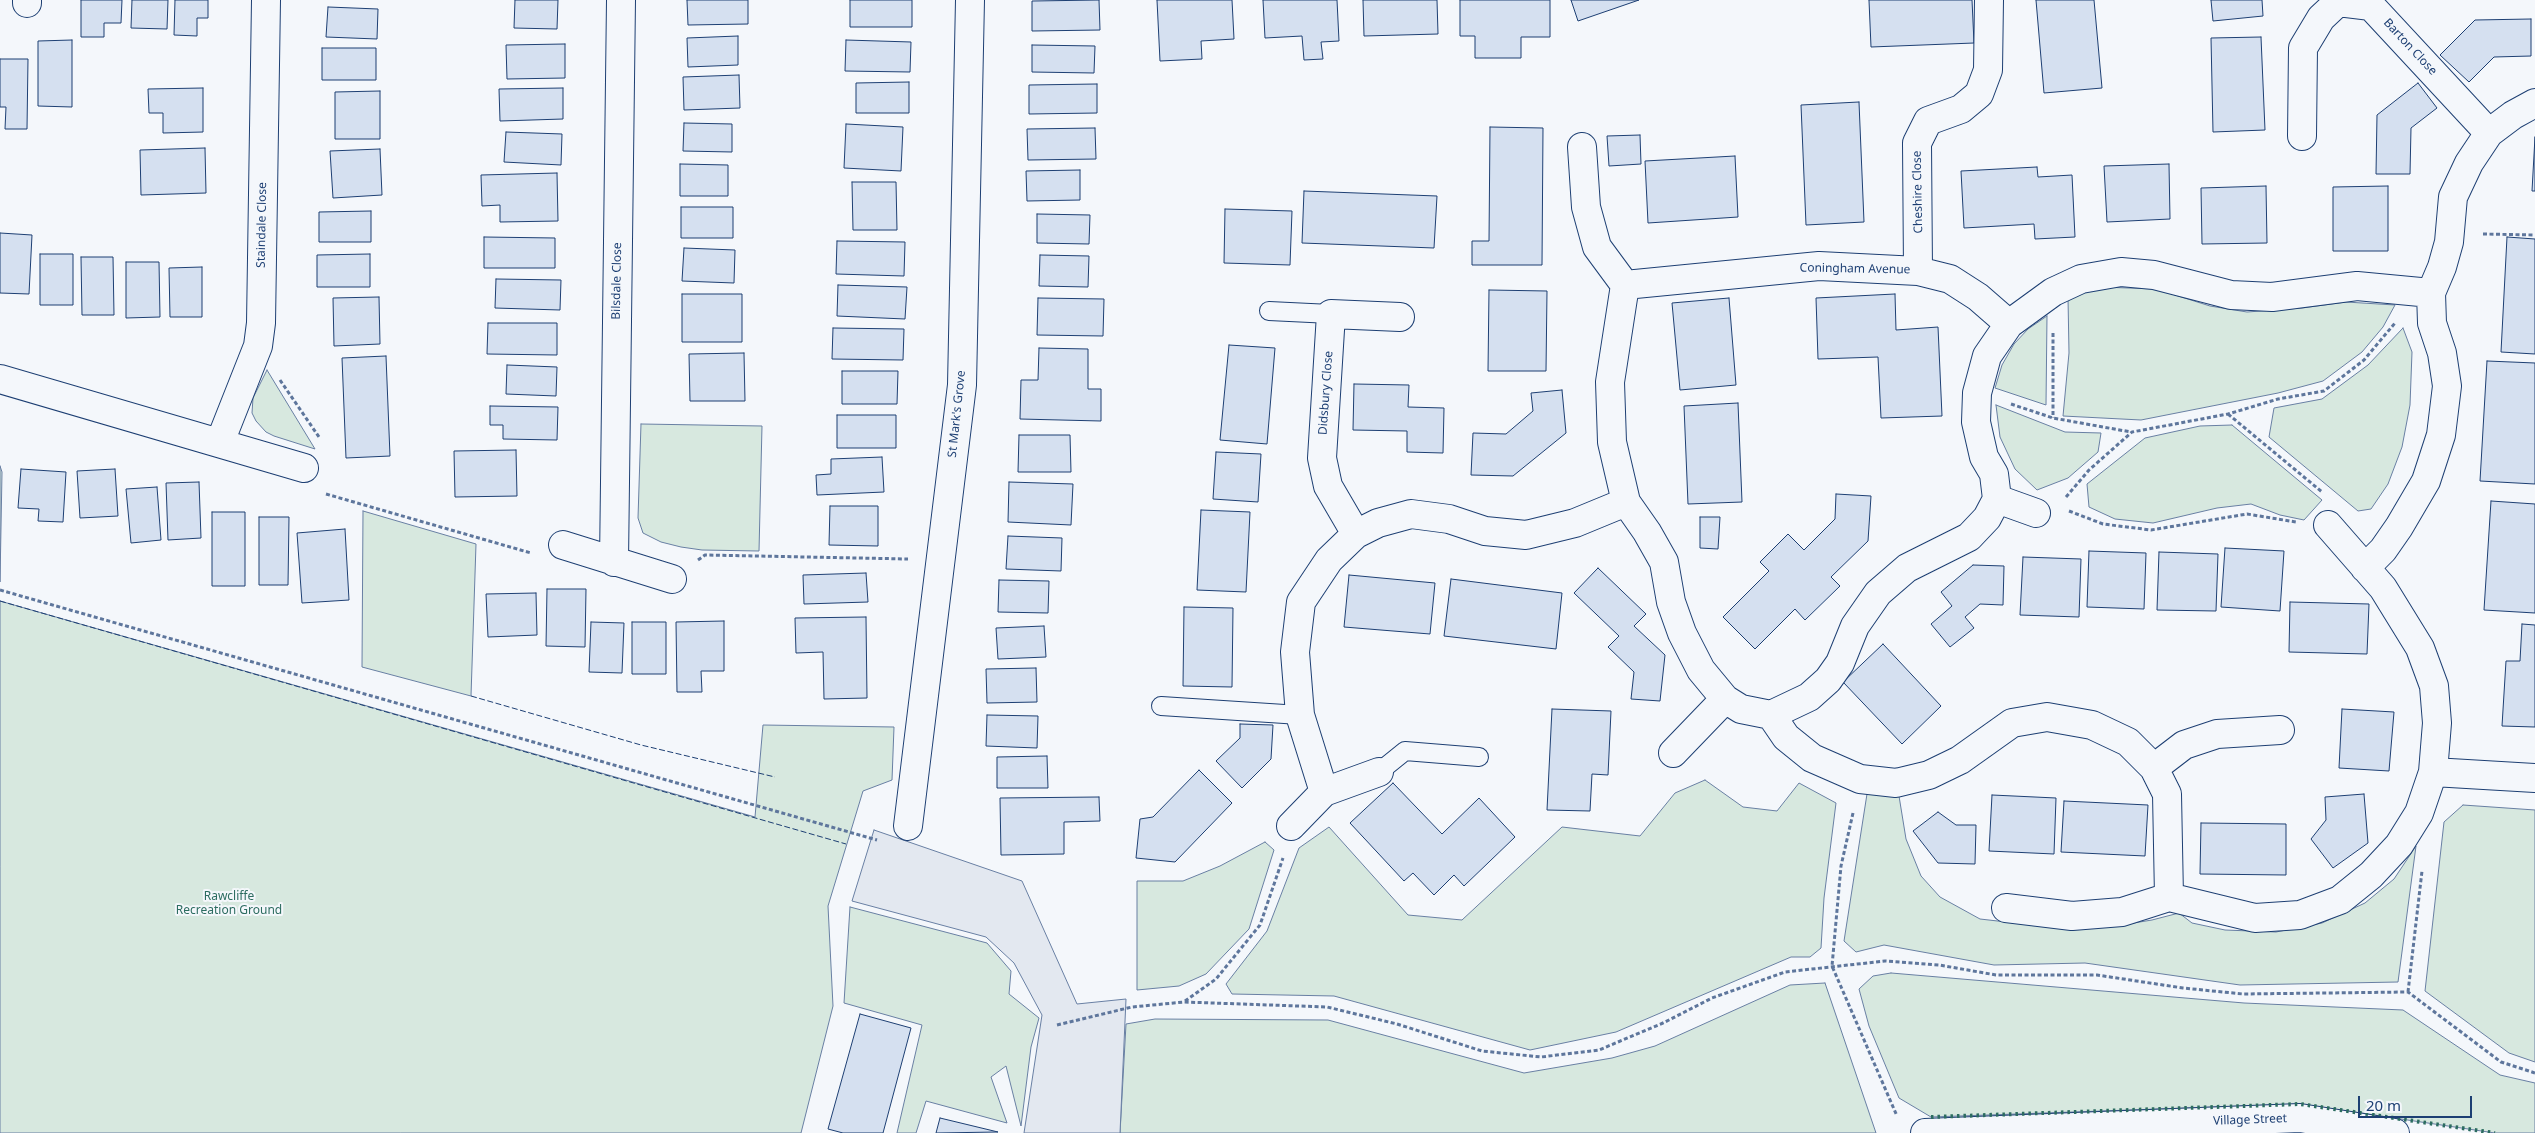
<!DOCTYPE html>
<html>
<head>
<meta charset="utf-8">
<style>
  body { margin:0 }
  #map { position:relative; width:2535px; height:1133px; overflow:hidden; background:#f4f7fb; font-family:"Noto Sans",sans-serif }
  canvas { display:block }
  .scale { position:absolute; left:2358px; top:1096px; width:114px; height:22px; box-sizing:border-box; border:2px solid #1d3f73; border-top:0; padding-left:6px; font-size:15px; line-height:18px; white-space:nowrap; color:#1d3f73; -webkit-text-stroke:4px #f4f7fb; paint-order:stroke }
</style>
</head>
<body>
<div id="map">
<canvas width="2535" height="1133"></canvas>
<div class="scale">20 m</div>
</div>
<script>
const ctx = document.querySelector('canvas').getContext('2d');
ctx.lineJoin = 'round';
function fill(path, color) { ctx.fillStyle = color; ctx.fill(path, 'evenodd'); }
const toPath = rows => new Path2D(rows.map(r => 'M' + r).join(''));
function trace(path, color, width, dash) { ctx.strokeStyle = color; ctx.lineWidth = width; ctx.lineCap = dash ? 'butt' : 'round'; ctx.setLineDash(dash || []); ctx.stroke(path); }
function write(font, color, halo, rows, align = 'center') {
  ctx.font = font + ' "Noto Sans",sans-serif'; ctx.lineWidth = 4; ctx.setLineDash([]); ctx.textBaseline = 'middle'; ctx.strokeStyle = halo; ctx.fillStyle = color; for (const [text, x, y, turn = 0] of rows) {
    ctx.save(); ctx.translate(x, y); ctx.rotate((+turn || 0) * Math.PI / 180); ctx.textAlign = isNaN(turn) ? turn : align; if (halo) ctx.strokeText(text, 0, 0); ctx.fillText(text, 0, 0); ctx.restore();
  }
}
const green = toPath([
  [2101,287,2156,289,2210,306,2247,312,2302,308,2346,302,2395,305,2383,327,2362,352,2323,381,2278,393,2141,420,2063,416,2069,353,2068,298,2101,287],
  [2047,316,2046,405,1995,388,2002,365,2014,344,2028,329,2047,316],
  [2403,328,2412,352,2410,405,2402,447,2388,484,2371,509,2358,511,2269,437,2274,408,2322,399,2368,365,2403,328],
  [267,370,315,449,274,436,266,432,256,421,252,413,253,398,267,370],
  [1996,405,2065,432,2101,433,2098,452,2068,478,2037,490,2015,469,2000,437,1996,405],
  [641,424,762,426,759,551,702,550,681,547,661,542,643,533,638,518,641,424],
  [2232,425,2322,500,2304,520,2280,515,2251,504,2217,508,2153,523,2115,519,2089,507,2087,484,2145,438,2200,426,2232,425],
  [0,466,2,472,0,582,0,466],
  [363,511,476,544,471,696,362,667,363,511],
  [0,601,755,817,763,725,894,727,892,780,863,791,828,906,833,1006,801,1133,0,1133,0,601],
  [1705,780,1743,807,1777,811,1799,783,1836,803,1824,898,1821,948,1810,957,1791,957,1616,1032,1530,1050,1334,996,1232,994,1226,984,1267,931,1299,848,1329,827,1408,915,1462,920,1562,827,1640,836,1675,793,1705,780],
  [1867,794,1899,796,1906,839,1921,876,1940,897,1980,919,2024,924,2115,926,2152,920,2179,913,2192,923,2225,930,2276,932,2322,923,2365,903,2394,879,2416,846,2398,982,2240,985,2085,963,1994,965,1884,945,1856,952,1844,941,1867,794],
  [2463,805,2535,810,2535,1062,2509,1053,2425,991,2444,822,2463,805],
  [1265,842,1274,850,1249,929,1206,974,1179,986,1137,990,1137,881,1183,881,1220,866,1265,842],
  [850,907,987,943,1011,971,1009,994,1039,1018,1031,1047,1021,1126,1006,1066,991,1077,1007,1123,926,1101,916,1133,897,1133,922,1025,844,1003,850,907],
  [1891,973,2244,1003,2403,1010,2500,1075,2535,1083,2535,1133,2495,1133,2300,1104,1931,1117,1899,1098,1869,1026,1859,989,1873,976,1891,973],
  [1825,983,1876,1133,1120,1133,1126,1024,1155,1019,1328,1020,1524,1073,1612,1058,1655,1046,1790,985,1825,983]
]);
fill(green, '#d7e8df');
trace(green, '#687fa3', 1);
const parking = toPath([
  [874,830,1022,881,1077,1004,1126,999,1120,1133,1024,1133,1042,1015,1014,963,986,937,852,901,874,830]
]);
fill(parking, '#e3e8f0');
trace(parking, '#687fa3', 1);
const building = toPath([
  [81,0,122,0,121,23,104,23,104,37,81,37,81,0],
  [132,0,168,0,167,29,131,28,132,0],
  [175,0,208,0,208,18,197,18,197,36,174,35,175,0],
  [515,0,558,0,557,29,514,28,515,0],
  [687,0,748,0,748,24,688,25,687,0],
  [850,0,912,0,912,27,850,27,850,0],
  [1099,0,1100,30,1032,31,1032,1,1099,0],
  [1157,0,1232,0,1234,39,1201,41,1202,59,1160,61,1157,0],
  [1263,0,1337,0,1339,41,1321,42,1323,59,1304,60,1302,36,1265,38,1263,0],
  [1363,0,1437,0,1438,34,1364,36,1363,0],
  [1460,0,1550,0,1550,37,1521,37,1521,58,1475,58,1475,36,1460,36,1460,0],
  [1571,0,1639,0,1578,21,1571,0],
  [1869,0,1972,0,1974,43,1871,47,1869,0],
  [2036,0,2094,0,2102,88,2044,93,2036,0],
  [2211,0,2262,0,2263,16,2213,21,2211,0],
  [328,7,378,9,377,39,326,37,328,7],
  [2531,19,2531,56,2494,57,2469,82,2440,55,2475,20,2531,19],
  [738,36,738,65,688,67,687,38,738,36],
  [2261,37,2265,130,2213,132,2211,38,2261,37],
  [72,40,72,107,38,106,38,41,72,40],
  [846,40,911,42,910,72,845,71,846,40],
  [565,44,565,78,507,79,506,45,565,44],
  [1032,45,1095,46,1094,73,1032,72,1032,45],
  [322,48,376,48,376,80,322,80,322,48],
  [0,59,28,59,27,129,5,129,6,107,0,107,0,59],
  [739,75,740,108,684,110,683,77,739,75],
  [909,82,909,113,856,113,856,83,909,82],
  [2418,83,2437,108,2411,128,2410,174,2376,174,2377,115,2418,83],
  [1097,84,1097,113,1029,114,1029,85,1097,84],
  [203,88,203,132,163,133,163,113,149,113,148,89,203,88],
  [563,88,563,119,500,121,499,89,563,88],
  [380,91,380,139,335,139,335,92,380,91],
  [1859,102,1864,222,1806,225,1801,105,1859,102],
  [684,123,732,124,732,152,683,151,684,123],
  [846,124,903,127,901,171,844,168,846,124],
  [1490,127,1543,128,1542,265,1472,265,1472,241,1489,241,1490,127],
  [1095,128,1096,159,1028,160,1027,129,1095,128],
  [506,132,562,134,561,165,504,162,506,132],
  [1640,135,1641,164,1609,166,1607,136,1640,135],
  [2535,137,2535,191,2532,191,2535,137],
  [205,148,206,193,141,195,140,150,205,148],
  [380,149,382,195,333,198,330,151,380,149],
  [1735,156,1738,217,1648,223,1645,161,1735,156],
  [680,164,728,165,728,196,680,196,680,164],
  [2169,164,2170,219,2107,222,2104,166,2169,164],
  [2037,167,2038,177,2072,175,2075,237,2035,239,2034,224,1964,228,1961,171,2037,167],
  [1080,170,1080,200,1027,201,1026,171,1080,170],
  [557,173,558,221,500,222,500,205,482,206,481,175,557,173],
  [852,182,896,182,897,230,853,230,852,182],
  [2266,186,2267,243,2202,244,2201,188,2266,186],
  [2388,186,2388,251,2333,251,2333,187,2388,186],
  [1304,191,1437,196,1434,248,1302,243,1304,191],
  [681,207,733,207,733,238,681,238,681,207],
  [1225,209,1292,211,1290,265,1224,263,1225,209],
  [371,211,371,242,319,242,319,212,371,211],
  [1037,214,1090,215,1089,244,1037,243,1037,214],
  [0,233,32,235,29,294,0,293,0,233],
  [484,237,555,238,555,268,484,268,484,237],
  [2507,237,2535,239,2535,354,2501,352,2507,237],
  [837,241,905,242,904,276,836,274,837,241],
  [684,248,735,250,734,283,682,281,684,248],
  [40,254,73,254,73,305,40,305,40,254],
  [370,254,370,287,317,287,317,255,370,254],
  [1040,255,1089,256,1088,287,1039,286,1040,255],
  [81,257,113,257,114,315,82,315,81,257],
  [126,262,159,262,160,317,126,318,126,262],
  [202,267,202,317,170,317,169,268,202,267],
  [496,279,561,280,560,310,495,308,496,279],
  [838,285,907,287,905,319,837,316,838,285],
  [1489,290,1547,291,1546,371,1488,371,1489,290],
  [682,294,742,294,742,342,682,342,682,294],
  [1895,294,1896,330,1938,327,1942,416,1881,418,1878,357,1818,359,1816,298,1895,294],
  [379,297,380,344,334,346,333,298,379,297],
  [1038,298,1104,299,1103,336,1037,335,1038,298],
  [1729,298,1736,385,1680,390,1672,303,1729,298],
  [488,323,557,323,557,355,487,354,488,323],
  [833,328,904,329,903,360,832,359,833,328],
  [1229,345,1275,348,1267,444,1220,440,1229,345],
  [1039,348,1088,349,1088,389,1101,389,1101,421,1020,419,1021,380,1038,380,1039,348],
  [744,353,745,401,690,401,689,354,744,353],
  [386,356,390,456,346,458,342,358,386,356],
  [2487,361,2535,363,2535,484,2480,481,2487,361],
  [507,365,557,367,556,396,506,394,507,365],
  [842,371,898,371,897,404,842,404,842,371],
  [1354,384,1409,385,1408,407,1444,408,1443,453,1407,452,1407,431,1353,430,1354,384],
  [1562,390,1566,433,1513,476,1471,475,1473,433,1506,434,1533,411,1531,393,1562,390],
  [1738,403,1742,502,1688,504,1684,406,1738,403],
  [490,406,558,407,557,440,503,439,503,425,490,425,490,406],
  [837,415,896,415,896,448,837,448,837,415],
  [1019,435,1070,435,1071,472,1018,472,1019,435],
  [516,450,517,496,455,497,454,451,516,450],
  [1216,452,1261,454,1258,502,1213,499,1216,452],
  [882,457,884,492,817,495,816,475,831,474,831,459,882,457],
  [21,469,66,472,63,522,38,521,39,509,18,508,21,469],
  [115,469,118,516,80,518,77,471,115,469],
  [199,482,201,538,168,540,166,483,199,482],
  [1009,482,1073,484,1071,525,1008,522,1009,482],
  [157,487,161,540,131,543,126,489,157,487],
  [1836,494,1871,496,1868,541,1831,577,1840,586,1805,620,1795,609,1755,649,1723,617,1769,571,1760,562,1788,534,1804,550,1835,519,1836,494],
  [2491,501,2535,504,2535,613,2484,610,2491,501],
  [830,506,878,506,878,546,829,545,830,506],
  [1201,510,1250,512,1246,592,1197,590,1201,510],
  [212,512,245,512,245,586,212,586,212,512],
  [259,517,289,517,288,585,259,585,259,517],
  [1700,517,1720,517,1718,549,1700,548,1700,517],
  [345,529,349,600,302,603,297,533,345,529],
  [1008,536,1062,538,1061,571,1006,569,1008,536],
  [2225,548,2284,551,2280,611,2221,607,2225,548],
  [2089,551,2146,553,2144,609,2087,607,2089,551],
  [2159,552,2218,554,2216,611,2157,610,2159,552],
  [2023,557,2081,559,2079,617,2020,615,2023,557],
  [1973,565,2004,566,2003,605,1980,604,1965,617,1974,628,1950,647,1931,624,1952,606,1941,592,1973,565],
  [1598,568,1646,614,1634,626,1665,655,1660,701,1631,699,1634,672,1608,647,1619,636,1574,593,1598,568],
  [866,573,868,602,804,604,803,575,866,573],
  [1349,575,1435,583,1430,634,1344,627,1349,575],
  [1451,579,1562,593,1556,649,1444,636,1451,579],
  [999,580,1049,581,1048,613,998,612,999,580],
  [547,589,586,589,585,647,546,646,547,589],
  [536,593,537,635,488,637,486,594,536,593],
  [2290,602,2369,604,2367,654,2289,652,2290,602],
  [1184,607,1233,608,1232,687,1183,686,1184,607],
  [866,617,867,698,824,699,823,652,796,653,795,618,866,617],
  [724,621,724,671,701,671,702,692,677,692,676,622,724,621],
  [591,622,624,623,622,673,589,672,591,622],
  [632,622,666,622,666,674,632,674,632,622],
  [2522,624,2535,625,2535,727,2502,726,2506,661,2520,661,2522,624],
  [1044,626,1046,657,998,659,996,628,1044,626],
  [1883,644,1941,706,1902,744,1843,682,1883,644],
  [1036,668,1037,702,987,703,986,669,1036,668],
  [1552,709,1611,711,1608,775,1592,774,1590,811,1547,810,1552,709],
  [2342,709,2394,712,2389,771,2339,768,2342,709],
  [987,715,1038,716,1037,748,986,746,987,715],
  [1240,724,1273,725,1271,759,1242,788,1216,761,1240,738,1240,724],
  [1047,756,1048,788,997,788,997,757,1047,756],
  [1199,770,1232,803,1175,862,1136,858,1140,819,1153,817,1199,770],
  [1393,783,1442,834,1479,798,1515,837,1464,886,1454,875,1434,895,1413,873,1404,881,1350,823,1393,783],
  [2364,794,2368,843,2333,868,2311,839,2326,820,2325,797,2364,794],
  [1992,795,2056,798,2054,854,1989,851,1992,795],
  [1099,797,1100,821,1064,822,1064,854,1001,855,1000,798,1099,797],
  [2064,801,2148,805,2145,856,2061,852,2064,801],
  [1938,812,1956,825,1976,825,1975,864,1938,863,1913,831,1938,812],
  [2201,823,2286,824,2286,875,2200,874,2201,823],
  [860,1014,911,1028,883,1133,843,1133,828,1129,860,1014],
  [940,1118,998,1132,936,1133,940,1118]
]);
fill(building, '#d5e0f0');
trace(building, '#1d3f73', 1);
const service = toPath([
  [1269,311,1331,314],
  [1161,706,1300,715],
  [1379,772,1405,751,1479,757]
]);
const minor = toPath([
  [27,3,27,0],
  [2302,136,2303,48,2321,18,2338,2,2371,6,2489,133],
  [1582,147,1586,207,1597,247,1625,285,1610,382,1612,442,1626,502,1647,532,1664,562,1671,602,1682,633,1701,670,1725,699,1741,709,1771,715,1786,737,1812,758,1860,779,1896,783,1929,775,1960,760,2012,723,2047,717,2092,725,2128,742,2154,768,2167,794,2169,897],
  [1918,271,1917,143,1928,121,1961,109,1979,94,1988,70,1989,0],
  [1625,285,1819,266,1918,271,1950,279,1978,297,2009,324],
  [0,379,304,468],
  [220,442,258,346,261,323,266,0],
  [1997,499,2036,513],
  [1356,534,1328,486,1322,458,1331,314,1400,317],
  [563,545,672,579],
  [614,562,621,0],
  [2365,568,2383,550,2399,527,2426,481,2441,435,2447,386,2442,353,2432,323,2431,293,2442,267,2449,242,2453,197,2469,163,2489,133,2513,115,2535,103],
  [1771,715,1809,697,1828,680,1840,663,1855,626,1878,593,1907,568,1969,537,1987,518,1997,499,1994,474,1984,457,1976,422,1977,393,1987,356,2009,324,2053,292,2081,279,2121,272,2154,275,2231,295,2272,297,2357,286,2431,293],
  [1673,753,1725,699],
  [2154,768,2184,745,2217,734,2280,730],
  [2433,772,2535,778],
  [1324,792,1300,715,1295,652,1301,602,1329,560,1356,534,1378,523,1411,514,1449,519,1485,531,1526,535,1575,523,1626,502],
  [908,826,962,385,970,0],
  [1291,826,1324,792,1379,772],
  [2006,908,2072,916,2122,912,2169,897,2255,918,2300,915,2340,900,2371,875,2399,845,2419,813,2433,772,2437,723,2434,686,2420,648,2383,588,2328,525],
  [1925,1133,2300,1118,2395,1133]
]);
trace(service, '#1d3f73', 20);
trace(minor, '#1d3f73', 30);
trace(toPath([
  [2483,234,2535,235],
  [2053,333,2053,418],
  [280,380,319,437],
  [2011,404,2053,418,2131,432],
  [2228,414,2322,492],
  [326,494,531,553],
  [2066,497,2089,470,2132,432,2228,414,2278,399,2324,391,2364,360,2395,323],
  [2069,511,2103,524,2151,530,2247,514,2296,522],
  [698,560,705,555,908,559],
  [0,590,877,840],
  [1853,813,1841,866,1832,966,1897,1116],
  [2408,992,2422,871],
  [1185,1001,1216,979,1260,925,1283,858],
  [1057,1025,1132,1007,1184,1002,1327,1007,1397,1024,1482,1051,1541,1057,1599,1050,1663,1023,1712,998,1785,972,1885,961,1939,965,1996,975,2097,975,2183,988,2243,994,2408,992,2501,1062,2535,1073]
]), '#5e769c', 3, [4, 2.5]);
trace(service, '#f4f7fb', 18);
trace(minor, '#f4f7fb', 28);
trace(toPath([
  [1931,1117,2300,1104,2495,1133]
]), '#2c6c60', 4, [2.5, 4]);
trace(toPath([
  [0,601,846,844],
  [471,696,641,745,775,777]
]), '#1d3f73', 1, [6, 2.5]);
write('12px', '#1d3f73', '#f4f7fb', [
  ["Barton Close",2410,47,47],
  ["Cheshire Close",1918,192,-91],
  ["Staindale Close",262,225,-89],
  ["Coningham Avenue",1855,269,1],
  ["Bilsdale Close",617,281,-89],
  ["Didsbury Close",1326,393,-86],
  ["St Mark's Grove",957,414,-84],
  ["Village Street",2250,1120,-2]
]);
write('12px', '#2c6c60', '#f4f7fb', [
  ["Rawcliffe",229,897],
  ["Recreation Ground",229,911]
]);
</script>
</body>
</html>
